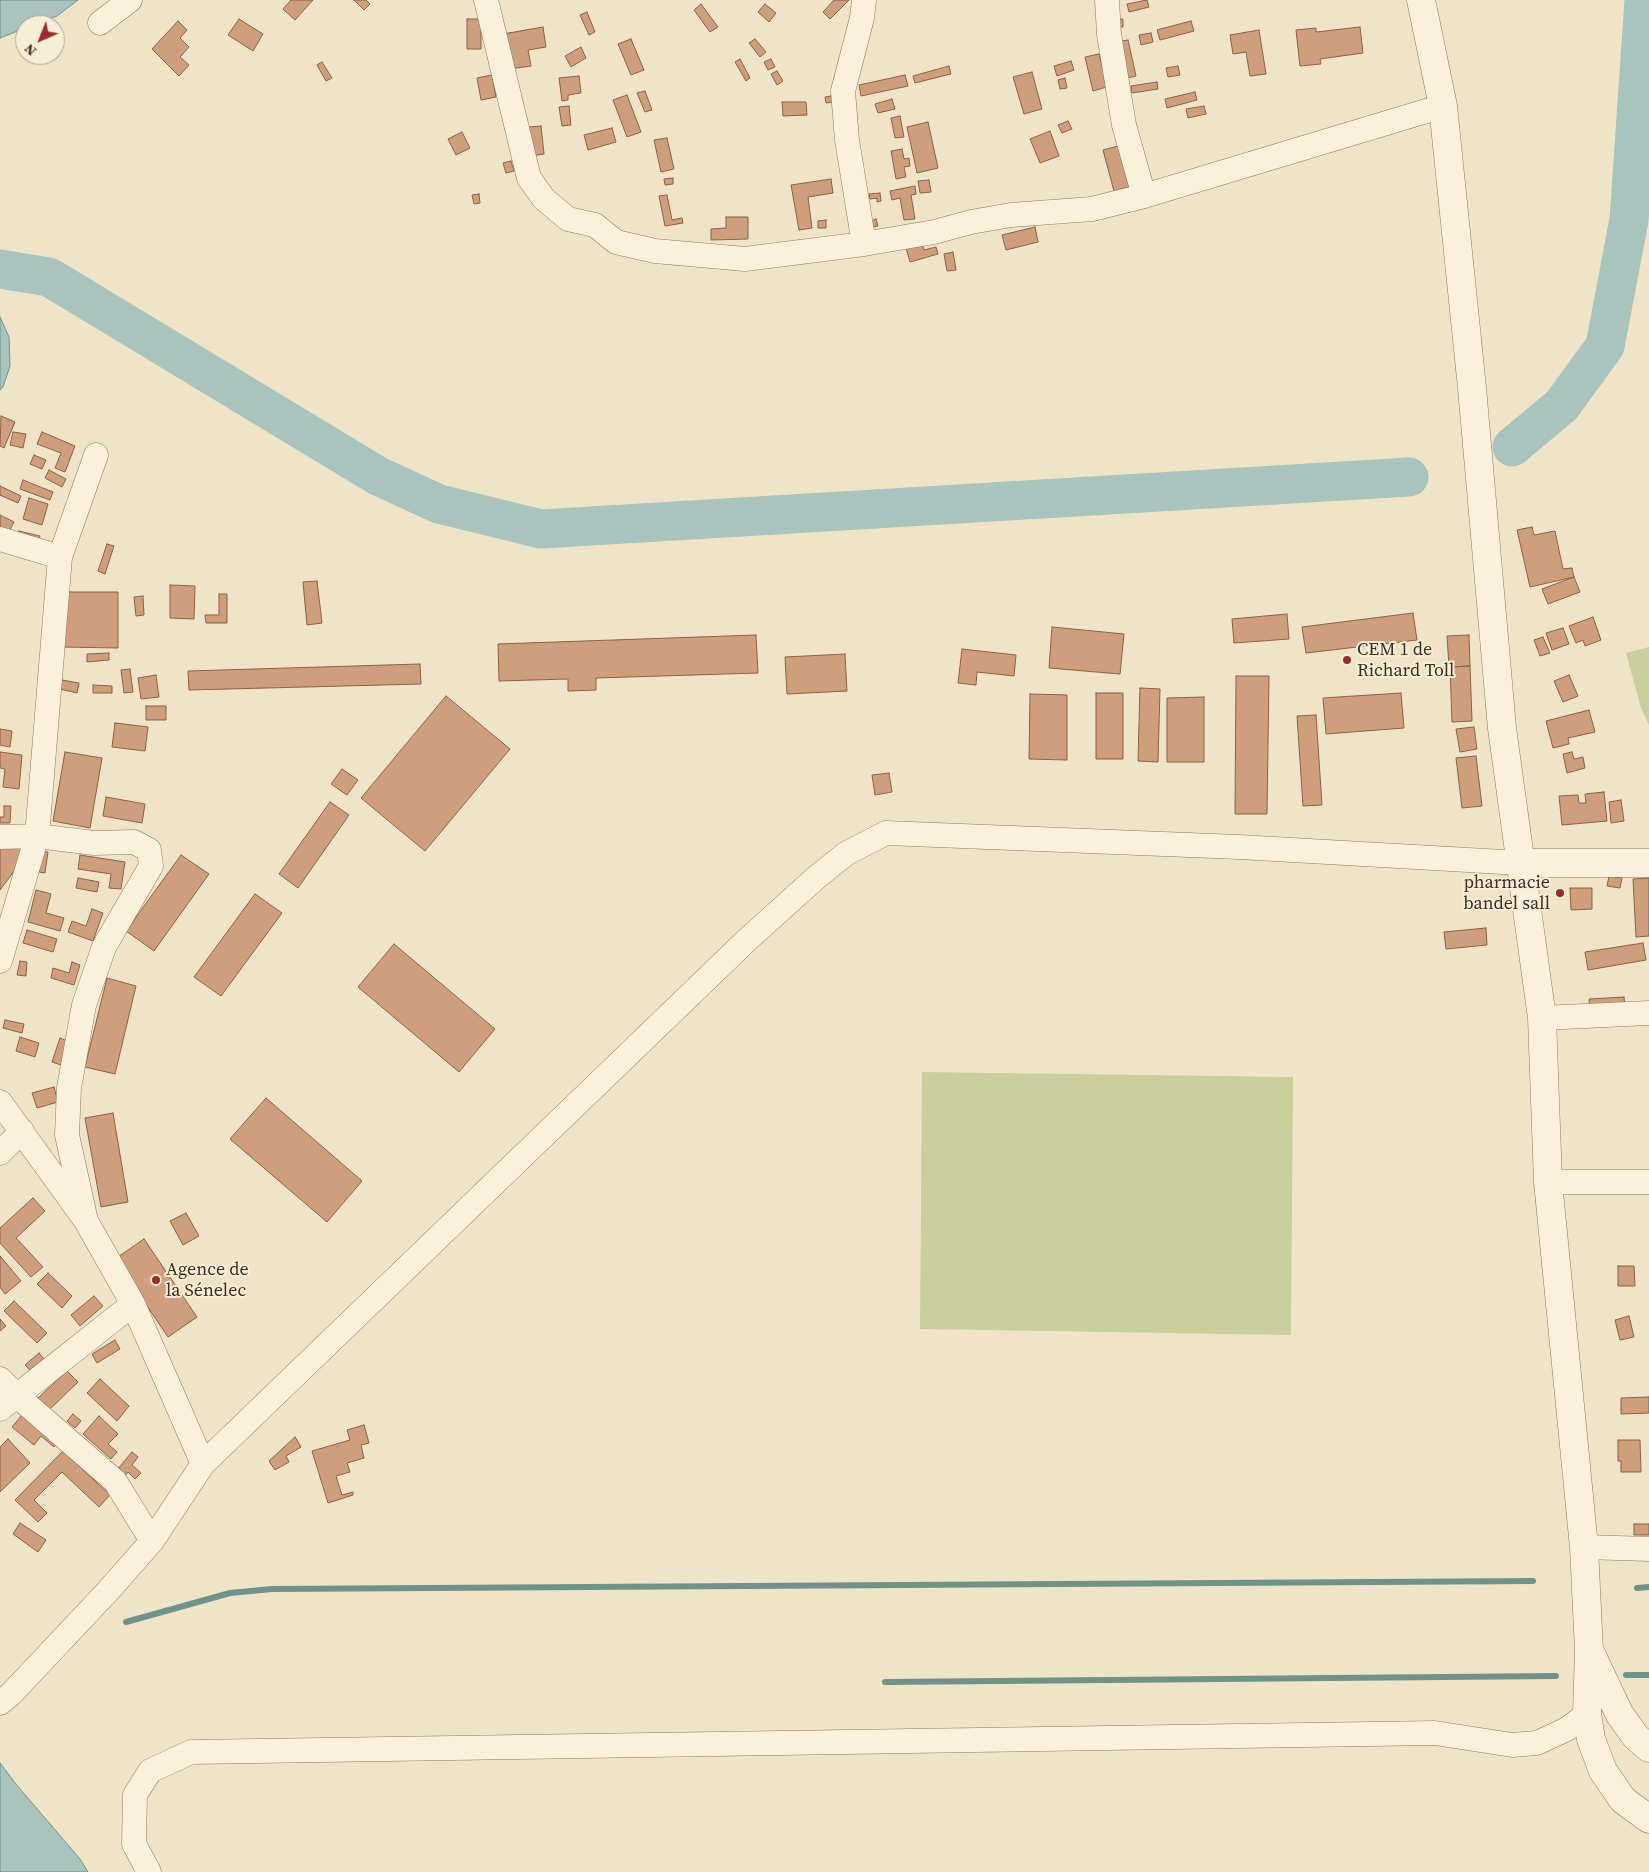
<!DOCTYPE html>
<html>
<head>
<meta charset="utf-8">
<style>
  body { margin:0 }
  #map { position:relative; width:1649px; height:1872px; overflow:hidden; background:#f0e4c8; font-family:"Source Serif 4",serif }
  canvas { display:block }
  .north { position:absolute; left:15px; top:15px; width:50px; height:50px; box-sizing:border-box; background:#f7eed8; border:1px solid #ada18e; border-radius:50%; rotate:224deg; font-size:14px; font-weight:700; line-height:20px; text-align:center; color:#3d2e20 }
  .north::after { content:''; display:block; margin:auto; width:18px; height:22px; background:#9e2a2b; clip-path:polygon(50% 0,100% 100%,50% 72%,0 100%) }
</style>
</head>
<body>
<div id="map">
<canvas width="1649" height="1872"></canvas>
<div class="north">N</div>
</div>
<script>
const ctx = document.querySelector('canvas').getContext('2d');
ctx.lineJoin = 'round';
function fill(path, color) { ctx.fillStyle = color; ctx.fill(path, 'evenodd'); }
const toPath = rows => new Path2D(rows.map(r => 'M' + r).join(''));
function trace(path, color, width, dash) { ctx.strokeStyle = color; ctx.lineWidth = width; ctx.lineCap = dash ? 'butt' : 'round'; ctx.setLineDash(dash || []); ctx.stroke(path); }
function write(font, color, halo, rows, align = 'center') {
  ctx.font = font + ' "Source Serif 4",serif'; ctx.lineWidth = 4; ctx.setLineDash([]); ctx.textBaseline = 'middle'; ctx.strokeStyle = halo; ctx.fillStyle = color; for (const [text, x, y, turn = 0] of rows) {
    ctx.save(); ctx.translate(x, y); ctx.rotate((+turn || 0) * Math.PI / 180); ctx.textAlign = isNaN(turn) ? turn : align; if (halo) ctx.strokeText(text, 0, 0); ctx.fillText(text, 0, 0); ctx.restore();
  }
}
fill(toPath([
  [1649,647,1649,725,1641,708,1626,653],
  [922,1072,1293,1077,1291,1335,920,1329]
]), '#c9cf9b');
const water = toPath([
  [0,0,78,0,57,16,33,25,25,25,25,28,0,38,0,0],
  [0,317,9,337,10,366,3,387,0,390,0,317],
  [0,1763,15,1783,80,1859,88,1872,0,1872,0,1763]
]);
fill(water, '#a9c4bc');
trace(water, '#6f938a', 1);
trace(toPath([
  [1629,220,1649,183],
  [1637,1588,1649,1587],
  [126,1622,230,1593,272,1589,1533,1581],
  [1626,1675,1649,1675],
  [885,1682,1556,1676]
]), '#6f938a', 6);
trace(toPath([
  [0,269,49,277,378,476,439,504,541,529,1409,477],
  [1512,447,1562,405,1605,346,1629,220,1644,0]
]), '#a9c4bc', 39);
const building = toPath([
  [291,0,313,0,295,20,283,9,291,0],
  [354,0,366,0,370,4,364,10,354,0],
  [834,0,849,0,830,19,823,12,834,0],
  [1147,0,1149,7,1129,12,1127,4,1147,0],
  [701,4,718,27,710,32,694,10,701,4],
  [765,4,776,13,769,22,758,12,765,4],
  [587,12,595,32,589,35,580,15,587,12],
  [239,19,263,34,253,51,228,35,239,19],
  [467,19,481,19,481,49,467,49,467,19],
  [1115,19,1123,19,1123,27,1115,27,1115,19],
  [178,21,187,30,180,38,189,47,180,57,189,65,179,76,152,49,178,21],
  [1191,21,1194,31,1160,40,1157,30,1191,21],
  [543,27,546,47,528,50,531,66,509,69,503,34,543,27],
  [1360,27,1363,53,1320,59,1321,64,1300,66,1296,30,1316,28,1316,32,1360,27],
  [1259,30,1266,74,1250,76,1246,52,1233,54,1230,35,1259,30],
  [1151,33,1153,42,1141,45,1139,35,1151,33],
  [631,39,644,70,631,75,618,44,631,39],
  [755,39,766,52,760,57,749,43,755,39],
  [1128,40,1136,76,1123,79,1116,42,1128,40],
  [581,47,586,58,571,67,565,56,581,47],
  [1099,54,1107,87,1093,91,1085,57,1099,54],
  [740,59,750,78,746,81,735,62,740,59],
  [771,59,775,67,768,70,764,62,771,59],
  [1071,61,1074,70,1057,76,1054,66,1071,61],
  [322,62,332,78,326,81,317,65,322,62],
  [949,66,951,74,915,83,913,76,949,66],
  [1178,66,1180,75,1168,77,1166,68,1178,66],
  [777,71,783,81,777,85,771,74,777,71],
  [1032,72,1042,109,1024,114,1013,77,1032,72],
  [492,75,496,97,481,100,477,78,492,75],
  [905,75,908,86,861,96,859,85,905,75],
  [579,76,581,93,568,95,568,100,562,101,559,78,579,76],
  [1065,78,1067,88,1060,89,1058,80,1065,78],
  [1157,82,1158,89,1132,93,1131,86,1157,82],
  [645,91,652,110,645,112,637,93,645,91],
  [1195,92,1197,100,1167,108,1165,99,1195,92],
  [627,95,641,132,627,137,613,100,627,95],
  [831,96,833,102,826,103,825,97,831,96],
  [892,99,895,109,878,113,875,104,892,99],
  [782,102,806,102,807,115,783,116,782,102],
  [569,106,571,125,562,126,559,107,569,106],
  [1204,106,1206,114,1188,118,1186,109,1204,106],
  [900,116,904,137,895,138,891,118,900,116],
  [1068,121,1072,129,1062,133,1058,125,1068,121],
  [928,122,938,168,917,173,907,127,928,122],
  [541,126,544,154,531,156,528,127,541,126],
  [612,128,616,142,588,150,584,135,612,128],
  [1050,131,1059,156,1040,163,1030,139,1050,131],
  [462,132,470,148,456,155,448,139,462,132],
  [667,138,674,169,661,172,654,140,667,138],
  [1118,146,1129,187,1114,191,1103,150,1118,146],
  [902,149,904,159,909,158,910,166,904,167,906,177,896,179,891,151,902,149],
  [511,161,514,171,506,173,503,163,511,161],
  [673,178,673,184,665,185,664,179,673,178],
  [831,179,833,193,808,197,812,228,799,230,791,185,831,179],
  [929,180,931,192,920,193,918,181,929,180],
  [915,186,916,194,911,195,915,219,904,220,900,198,892,200,890,191,915,186],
  [880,193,881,201,877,202,877,198,870,199,869,194,880,193],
  [479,194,480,203,474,204,472,195,479,194],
  [667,195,672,220,682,218,683,223,665,226,659,196,667,195],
  [726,217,748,217,748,239,711,240,711,229,726,228,726,217],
  [876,219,878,226,872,227,871,221,876,219],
  [826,220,826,228,818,228,818,221,826,220],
  [1035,227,1038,242,1006,250,1002,235,1035,227],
  [921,240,924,250,936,247,938,254,910,262,905,244,921,240],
  [953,252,956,270,947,271,944,254,953,252],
  [1,416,15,422,4,448,0,446,1,416],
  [13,432,26,434,23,448,10,445,13,432],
  [42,432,75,446,65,472,55,468,61,453,37,444,42,432],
  [34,455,46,460,42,469,30,464,34,455],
  [49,470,66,479,62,487,45,478,49,470],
  [23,480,53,492,50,500,20,489,23,480],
  [0,486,21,496,18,503,0,495,0,486],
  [29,498,48,504,42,525,23,519,29,498],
  [0,515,14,522,7,536,0,532,0,515],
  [1532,527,1534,535,1555,531,1563,569,1572,568,1574,577,1530,587,1517,530,1532,527],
  [19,531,40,536,38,544,17,538,19,531],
  [107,544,114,546,105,574,98,571,107,544],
  [1574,577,1580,592,1548,604,1542,589,1574,577],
  [317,581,322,623,307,625,303,582,317,581],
  [170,585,195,586,194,619,170,618,170,585],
  [62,592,118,592,118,648,62,647,62,592],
  [219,594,227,594,227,623,206,623,205,615,219,615,219,594],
  [143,596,144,615,136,616,134,597,143,596],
  [1413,613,1417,640,1306,653,1302,627,1413,613],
  [1287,614,1289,639,1234,643,1232,619,1287,614],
  [1593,617,1601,640,1585,646,1583,640,1576,643,1569,626,1593,617],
  [1052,627,1124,634,1120,674,1049,668,1052,627],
  [1563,628,1569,644,1552,650,1546,633,1563,628],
  [756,635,758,673,596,678,596,690,568,691,568,679,499,681,498,644,756,635],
  [1469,635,1470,666,1449,667,1447,636,1469,635],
  [1543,637,1550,653,1540,656,1534,640,1543,637],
  [962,649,1016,655,1014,676,977,672,976,685,958,683,962,649],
  [109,653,109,660,87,662,87,654,109,653],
  [845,654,847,691,787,694,785,657,845,654],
  [420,664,421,684,189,690,188,671,420,664],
  [1470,666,1472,721,1452,722,1450,667,1470,666],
  [130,669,133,692,124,693,121,670,130,669],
  [156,675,159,697,141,699,138,678,156,675],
  [1569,675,1578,696,1563,702,1554,681,1569,675],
  [1236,676,1269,676,1267,814,1235,814,1236,676],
  [62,680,79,683,77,693,60,689,62,680],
  [93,685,112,686,112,693,93,693,93,685],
  [1140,688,1160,689,1158,762,1138,761,1140,688],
  [1096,693,1123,693,1123,759,1096,759,1096,693],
  [1401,693,1404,728,1326,734,1323,698,1401,693],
  [1030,694,1067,695,1067,760,1029,759,1030,694],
  [446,696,510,749,425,851,361,798,446,696],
  [1204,697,1204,762,1167,762,1167,698,1204,697],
  [146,706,166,706,166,720,146,720,146,706],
  [1589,710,1595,732,1568,738,1569,744,1553,748,1546,721,1589,710],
  [1316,715,1322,805,1303,806,1297,716,1316,715],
  [115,723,148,727,145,751,112,747,115,723],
  [1474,727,1477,749,1460,752,1456,729,1474,727],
  [0,729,12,731,10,747,0,745,0,729],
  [0,752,22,755,19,789,3,787,5,769,0,768,0,752],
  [65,752,102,758,90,828,53,821,65,752],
  [1572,752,1574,759,1583,757,1585,768,1567,773,1563,754,1572,752],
  [1476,756,1482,806,1462,808,1456,758,1476,756],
  [342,769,358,780,347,795,331,784,342,769],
  [889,773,892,792,875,795,872,775,889,773],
  [1604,792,1607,821,1562,825,1559,796,1578,795,1579,803,1586,803,1585,794,1604,792],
  [106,797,145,804,142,823,103,816,106,797],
  [1621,800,1624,821,1611,823,1609,802,1621,800],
  [330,802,349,815,298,888,279,874,330,802],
  [4,806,11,806,10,823,0,823,0,817,4,817,4,806],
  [0,841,22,846,15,870,0,890,0,841],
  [41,851,48,852,45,873,39,872,41,851],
  [80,855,125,862,121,889,109,888,111,874,78,869,80,855],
  [181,855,209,874,154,951,126,931,181,855],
  [1609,876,1622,878,1620,888,1607,886,1609,876],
  [78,878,99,882,97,892,76,888,78,878],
  [1649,878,1649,936,1636,937,1633,879,1649,878],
  [1570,888,1592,888,1592,909,1571,910,1570,888],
  [36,890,51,894,46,913,64,918,60,931,28,922,36,890],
  [255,894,282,913,221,996,194,977,255,894],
  [92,909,103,913,93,941,68,932,72,921,86,926,92,909],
  [1486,928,1487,945,1446,949,1444,932,1486,928],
  [27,930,57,939,53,952,23,943,27,930],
  [1643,943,1646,960,1588,970,1585,952,1643,943],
  [394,944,495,1029,459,1072,358,987,394,944],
  [20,961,27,962,26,976,17,975,20,961],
  [72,962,80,965,74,985,51,978,53,968,69,973,72,962],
  [107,978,136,986,115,1074,85,1067,107,978],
  [1624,997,1625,1010,1590,1012,1589,999,1624,997],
  [5,1020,24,1024,22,1033,3,1028,5,1020],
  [20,1037,39,1043,35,1057,16,1051,20,1037],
  [60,1038,70,1042,61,1065,52,1062,60,1038],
  [54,1087,58,1102,37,1108,32,1093,54,1087],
  [266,1098,362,1181,327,1222,230,1139,266,1098],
  [113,1113,128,1202,101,1207,85,1118,113,1113],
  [33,1198,45,1211,16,1238,43,1267,31,1277,0,1243,0,1228,33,1198],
  [186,1213,199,1236,183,1245,170,1221,186,1213],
  [144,1239,197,1317,168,1337,115,1259,144,1239],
  [0,1256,21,1281,5,1294,0,1287,0,1256],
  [1618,1266,1634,1266,1635,1286,1618,1286,1618,1266],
  [48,1273,72,1296,62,1308,37,1284,48,1273],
  [94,1296,103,1306,80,1326,71,1315,94,1296],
  [14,1301,47,1333,37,1343,4,1311,14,1301],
  [1629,1316,1634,1337,1620,1340,1615,1320,1629,1316],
  [0,1319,6,1326,0,1331,0,1319],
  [115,1340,120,1349,97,1363,92,1354,115,1340],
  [39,1353,44,1359,30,1370,25,1365,39,1353],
  [67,1371,78,1382,49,1410,38,1398,67,1371],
  [100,1379,129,1406,117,1421,87,1393,100,1379],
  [1649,1397,1649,1413,1621,1414,1621,1398,1649,1397],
  [73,1414,81,1421,75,1428,67,1421,73,1414],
  [22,1415,58,1443,54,1447,41,1436,34,1445,12,1427,22,1415],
  [99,1416,118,1434,108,1444,117,1452,111,1459,83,1434,99,1416],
  [364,1425,369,1443,361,1445,364,1458,347,1463,350,1472,336,1476,342,1495,353,1492,353,1495,328,1503,312,1451,350,1440,347,1430,364,1425],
  [295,1437,301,1447,286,1456,289,1462,275,1470,269,1461,295,1437],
  [8,1439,30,1463,0,1492,0,1447,8,1439],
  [1618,1440,1640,1440,1641,1472,1621,1472,1621,1461,1618,1461,1618,1440],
  [63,1451,110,1495,99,1507,62,1472,34,1500,47,1513,38,1522,15,1500,63,1451],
  [132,1452,138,1457,132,1465,141,1473,135,1479,128,1472,124,1477,116,1471,132,1452],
  [20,1523,46,1540,38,1552,13,1534,20,1523],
  [1634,1524,1649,1524,1649,1535,1634,1535,1634,1524]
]);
fill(building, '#cf9f7d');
trace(building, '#8d5f41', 1);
const minor = toPath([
  [486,0,529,178,544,199,568,219,595,225,616,242,655,251,745,259,864,244,934,232,971,222,1011,215,1092,209,1144,196],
  [864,0,862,18,843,91,847,140,864,244],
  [1107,0,1109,34,1124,125,1144,196,1443,106],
  [100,23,130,0],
  [0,539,60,557],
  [0,837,37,836,94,843,134,842,149,850,151,866,104,947,84,1005,69,1088,67,1135,86,1221],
  [0,961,37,836,60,557,96,455],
  [1542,1018,1649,1013],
  [0,1102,86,1221,133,1304,203,1464],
  [0,1153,22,1131],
  [1548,1182,1649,1182],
  [0,1379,16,1395,115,1481,152,1541],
  [0,1409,133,1304],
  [1584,1547,1649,1549],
  [0,1703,11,1694,108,1591,152,1541,203,1464,748,939,818,876,847,853,886,833,1239,847,1521,863],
  [149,1872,134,1844,135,1795,150,1771,191,1752,1435,1733,1512,1745,1537,1743,1567,1729,1587,1714]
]);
const tertiary = toPath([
  [1421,0,1443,106,1472,388,1502,728,1542,1018,1548,1182,1584,1547,1589,1651,1587,1714,1591,1739,1603,1771,1623,1800,1649,1819],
  [1521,863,1649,863],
  [1591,1654,1620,1715,1636,1737,1649,1748]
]);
trace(minor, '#8d765c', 25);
trace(tertiary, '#8d765c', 29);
trace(minor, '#faf1dc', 24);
trace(tertiary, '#faf1dc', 28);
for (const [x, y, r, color] of [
  [1347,660,5,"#9e2a2b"],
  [1560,893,5,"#9e2a2b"],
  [156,1280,5,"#9e2a2b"]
]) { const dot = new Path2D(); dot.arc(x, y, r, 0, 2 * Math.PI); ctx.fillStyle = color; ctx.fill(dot); trace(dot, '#f7eed8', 2); }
write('18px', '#3d2e20', '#f7eed8', [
  ["CEM 1 de",1357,650],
  ["Richard Toll",1357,671],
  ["pharmacie",1550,883,"right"],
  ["bandel sall",1550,904,"right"],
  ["Agence de",166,1270],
  ["la Sénelec",166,1291]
], 'left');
</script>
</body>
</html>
